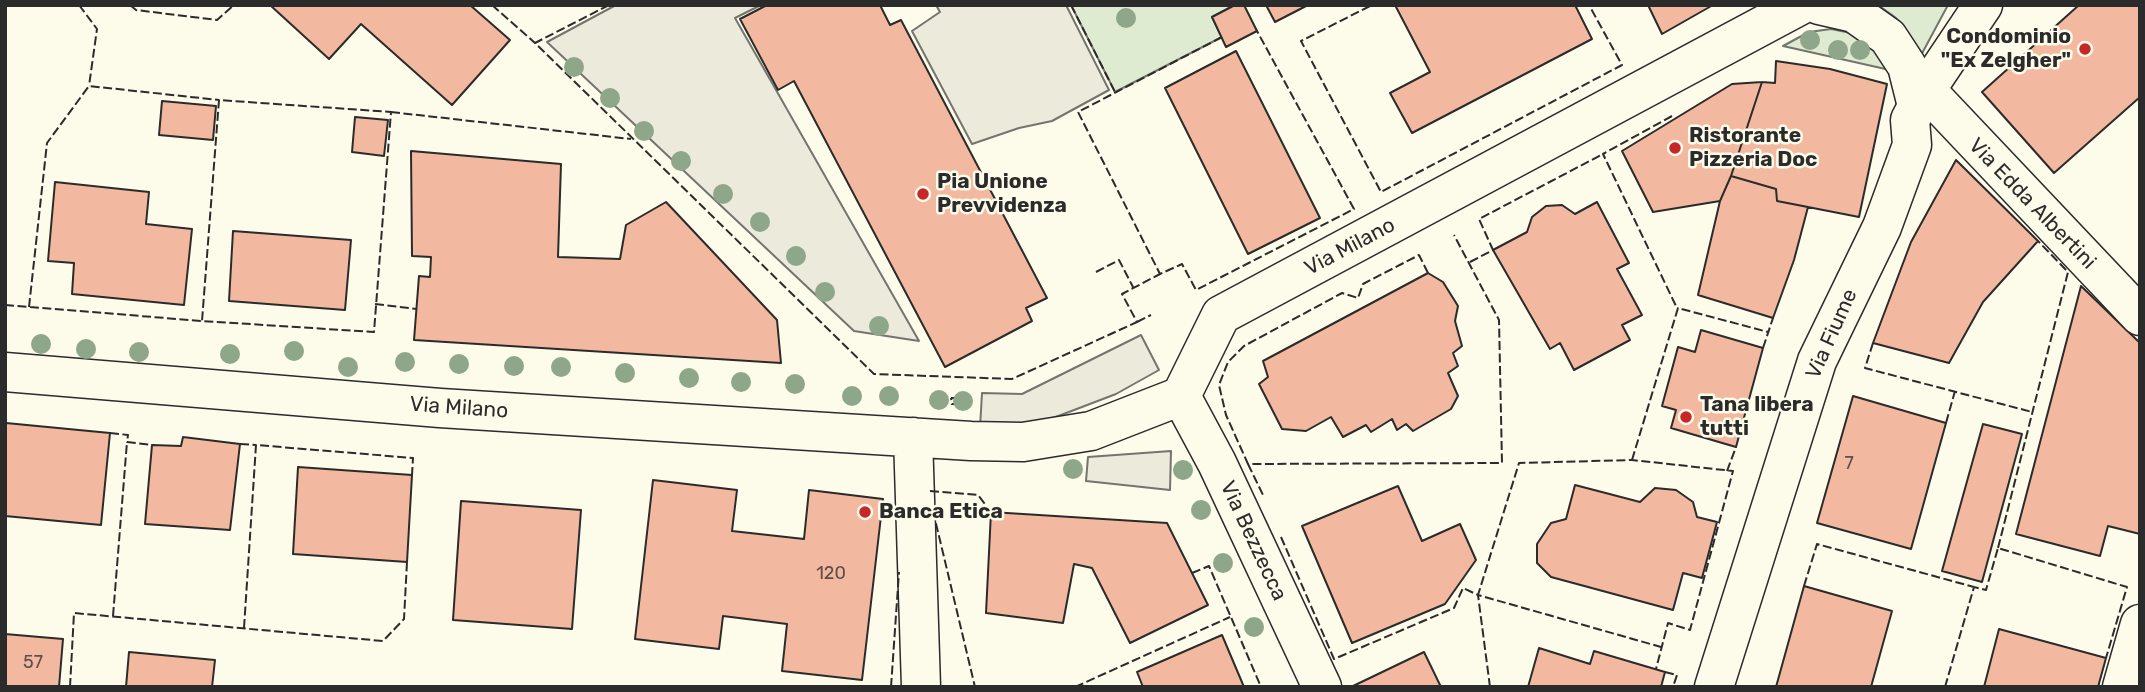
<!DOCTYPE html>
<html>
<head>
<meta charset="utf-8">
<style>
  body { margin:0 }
  #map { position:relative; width:2145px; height:692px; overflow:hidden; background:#fdfbea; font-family:Rubik,sans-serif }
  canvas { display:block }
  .frame { position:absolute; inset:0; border:7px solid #2b2b2b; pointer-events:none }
</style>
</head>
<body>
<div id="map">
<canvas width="2145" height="692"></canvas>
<div class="frame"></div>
</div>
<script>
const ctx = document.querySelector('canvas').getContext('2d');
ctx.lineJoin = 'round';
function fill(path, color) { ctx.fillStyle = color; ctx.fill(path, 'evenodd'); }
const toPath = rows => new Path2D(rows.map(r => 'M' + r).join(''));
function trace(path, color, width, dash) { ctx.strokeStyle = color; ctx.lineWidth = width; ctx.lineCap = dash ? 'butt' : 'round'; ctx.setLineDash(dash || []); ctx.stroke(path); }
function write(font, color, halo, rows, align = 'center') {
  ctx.font = font + ' Rubik,sans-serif'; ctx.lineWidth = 5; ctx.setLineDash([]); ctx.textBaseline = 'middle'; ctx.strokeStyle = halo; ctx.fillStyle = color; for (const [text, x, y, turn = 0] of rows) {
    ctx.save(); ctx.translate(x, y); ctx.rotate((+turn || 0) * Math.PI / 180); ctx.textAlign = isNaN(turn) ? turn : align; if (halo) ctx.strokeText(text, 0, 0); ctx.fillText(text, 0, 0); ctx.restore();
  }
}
const green = toPath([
  [1071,5,1235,5,1212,17,1222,37,1115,92,1071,5],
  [1878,5,1948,5,1919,59,1911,40,1896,18,1878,5],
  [1831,29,1861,35,1880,48,1890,70,1783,46,1809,32,1831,29]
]);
fill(green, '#deebd1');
trace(green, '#74746e', 2);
const parking = toPath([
  [616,5,761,5,735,18,919,341,854,331,547,42,616,5],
  [936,5,1066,5,1109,90,1052,121,1019,128,972,144,912,31,940,12,936,5],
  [1141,335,1159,370,1116,394,1040,423,980,428,982,393,1022,394,1141,335],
  [1171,451,1170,490,1086,481,1088,457,1171,451]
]);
fill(parking, '#eceadb');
trace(parking, '#74746e', 2);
const building = toPath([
  [270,5,470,5,510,40,452,105,361,24,329,59,270,5],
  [767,5,880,5,890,25,901,20,1047,298,1026,308,1032,321,945,367,794,81,778,90,740,19,767,5],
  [1235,5,1244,5,1257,31,1226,47,1212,17,1235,5],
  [1266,5,1308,5,1275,22,1266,5],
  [1395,5,1575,5,1592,39,1412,133,1390,93,1430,72,1395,5],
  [1648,5,1713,5,1662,34,1648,5],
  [2079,5,2140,5,2140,97,2054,173,1982,92,2079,5],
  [1236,51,1320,218,1248,254,1165,88,1236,51],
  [1776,61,1830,69,1887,84,1859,217,1777,201,1776,189,1731,176,1762,82,1775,83,1776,61],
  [1762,82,1731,176,1720,201,1653,212,1622,151,1732,84,1762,82],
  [162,101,216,106,213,140,159,135,162,101],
  [355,117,388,120,384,156,352,152,355,117],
  [411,151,561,164,558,257,620,259,626,225,666,202,777,320,781,363,414,340,419,276,430,277,431,257,412,256,411,151],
  [1956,160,2038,241,1983,302,1949,363,1873,343,1911,242,1956,160],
  [1731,176,1776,189,1777,201,1808,207,1794,260,1773,318,1698,295,1720,201,1731,176],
  [55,182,149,192,146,224,192,229,184,305,72,294,74,263,48,261,55,182],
  [1597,202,1629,263,1617,269,1642,315,1622,325,1630,340,1574,370,1560,343,1550,349,1493,250,1527,232,1532,217,1546,206,1562,205,1575,214,1597,202],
  [233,231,351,240,345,310,229,301,233,231],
  [1428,273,1443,282,1458,306,1455,321,1462,346,1453,353,1458,366,1448,373,1458,396,1451,409,1413,431,1406,424,1397,430,1392,419,1371,432,1366,425,1343,437,1331,417,1306,431,1282,429,1259,384,1268,377,1263,361,1428,273],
  [2081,286,2140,343,2140,534,2108,526,2100,556,2016,534,2081,286],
  [1701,330,1763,348,1736,447,1671,428,1676,410,1662,406,1678,347,1695,352,1701,330],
  [1853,396,1946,423,1911,549,1817,523,1853,396],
  [6,423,110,433,101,525,5,516,6,423],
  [1983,424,2022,434,1982,582,1942,571,1983,424],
  [183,437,240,444,230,530,145,524,152,445,181,446,183,437],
  [298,467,412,475,407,562,293,554,298,467],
  [653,480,737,490,732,531,804,539,809,490,883,499,862,680,782,671,787,624,723,616,719,649,635,639,653,480],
  [1575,485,1640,502,1655,488,1676,490,1693,502,1697,517,1717,522,1702,578,1683,573,1673,610,1551,577,1537,563,1537,544,1551,523,1566,519,1575,485],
  [1398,486,1422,541,1460,524,1476,560,1445,604,1352,643,1302,526,1398,486],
  [461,501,581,510,572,629,453,620,461,501],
  [991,512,1167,523,1208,605,1130,643,1092,568,1074,564,1063,623,986,613,991,512],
  [1804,586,1892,611,1871,687,1776,687,1804,586],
  [1999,629,2106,658,2098,687,1984,687,1999,629],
  [5,634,63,639,59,687,5,687,5,634],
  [1222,635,1244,687,1143,687,1137,672,1222,635],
  [1539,648,1590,664,1594,651,1665,672,1661,687,1528,687,1539,648],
  [129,652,215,660,212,687,126,687,129,652],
  [1424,652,1441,687,1351,687,1424,652]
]);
fill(building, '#f2b8a0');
trace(building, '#2b2b2b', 2);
const minor = toPath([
  [1819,5,1854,13,1888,37,1907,66,1917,106],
  [1926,90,2140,316],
  [5,372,440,408,971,441,1023,442,1091,431,1181,396,1221,315,1801,5],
  [1181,396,1217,463,1322,687],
  [913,437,921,687],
  [2122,687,2140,624]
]);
const major = toPath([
  [1714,687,1817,361,1882,227,1912,145,1910,120,1926,90,1983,5]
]);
trace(minor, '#2b2b2b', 41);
trace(major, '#2b2b2b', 41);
trace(minor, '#fdfbea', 38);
trace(major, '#fdfbea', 38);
trace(toPath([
  [79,5,97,29,89,86],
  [130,5,136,10,217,20,234,5],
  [492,5,535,43],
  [609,5,535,43,874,374,1012,379,1137,322,1122,294,1160,274],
  [1071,5,1115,92],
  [1370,6,1301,41,1381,192,1622,65,1589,5],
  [1222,37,1078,112,1160,274,1182,264,1196,290,1354,209,1257,31],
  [391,112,631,139],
  [1672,116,1603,154,1676,306],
  [1470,262,1493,250,1479,219,1603,154],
  [1096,272,1119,260,1133,287],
  [1428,273,1419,255,1363,284,1358,298,1342,293,1244,346,1228,362,1219,385,1226,415,1248,464,1502,463,1499,320,1454,235],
  [375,304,417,309],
  [5,305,202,321,374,332,391,112,219,100,202,321],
  [29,307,47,143,89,86,219,100],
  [1137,322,1151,315],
  [1873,343,1865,368,2032,412],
  [1763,348,1773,318],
  [951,398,959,398,959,404,952,404,951,398],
  [1946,423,1955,391],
  [110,433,128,435,127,442,152,445],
  [240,444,256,445],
  [1632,460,1678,308,1768,332],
  [1248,464,1264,497],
  [1727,471,1736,447],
  [930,491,978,495,991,512],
  [933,511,975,687],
  [1281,537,1334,659,1454,608,1463,588,1478,595,1519,463,1632,460,1733,471,1690,630,1668,623,1656,669],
  [1998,548,2068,272,2038,241],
  [1192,573,1209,566,1261,687],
  [1804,586,1817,544,1974,587],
  [113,616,127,442],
  [244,628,256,445,413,458,412,475],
  [1665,672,1677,675,1673,687],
  [70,687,74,613,383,641,404,619,407,562],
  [891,687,899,572],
  [1075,687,1230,617],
  [1490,687,1478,595,1661,647],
  [1945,687,1974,587,1986,590,1998,548,2127,587,2106,658]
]), '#2b2b2b', 2, [9, 3.5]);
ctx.fillStyle = '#8ea78a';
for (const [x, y] of [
  [1126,18],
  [1810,40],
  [1838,50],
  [1860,50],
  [574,67],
  [610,98],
  [644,131],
  [681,161],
  [723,194],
  [760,222],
  [796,256],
  [825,292],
  [879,326],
  [41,344],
  [86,349],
  [294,351],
  [139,352],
  [230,354],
  [405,362],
  [459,364],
  [514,366],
  [348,367],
  [561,367],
  [625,373],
  [689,378],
  [741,382],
  [795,384],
  [852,396],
  [889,396],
  [939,400],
  [963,401],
  [1073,469],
  [1183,470],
  [1201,510],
  [1223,563],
  [1254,627]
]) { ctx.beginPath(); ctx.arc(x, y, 10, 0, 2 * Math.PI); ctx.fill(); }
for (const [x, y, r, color] of [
  [2085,49,7,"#c62828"],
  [1675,148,7,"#c62828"],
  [923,194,7,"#c62828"],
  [1686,417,7,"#c62828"],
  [865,512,7,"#c62828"]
]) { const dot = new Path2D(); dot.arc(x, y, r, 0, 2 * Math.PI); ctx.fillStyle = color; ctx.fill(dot); trace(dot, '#fdfbea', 2.5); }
write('18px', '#5d4e48', null, [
  ["7",1849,464],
  ["120",831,574],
  ["57",33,663]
]);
write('bold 21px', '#2b2b2b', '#fdfbea', [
  ["Condominio",2071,37,"right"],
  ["\"Ex Zelgher\"",2071,61,"right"],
  ["Ristorante",1689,136],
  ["Pizzeria Doc",1689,160],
  ["Pia Unione",937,182],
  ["Prevvidenza",937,206],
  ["Tana libera",1700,405],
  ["tutti",1700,429],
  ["Banca Etica",879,512]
], 'left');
write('21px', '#2b2b2b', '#fdfbea', [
  ["Via Edda Albertini",2032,204,46],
  ["Via Milano",1350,247,-28],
  ["Via Fiume",1832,334,-66],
  ["Via Milano",459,408,4],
  ["Via Bezzecca",1253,541,65]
]);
</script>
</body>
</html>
